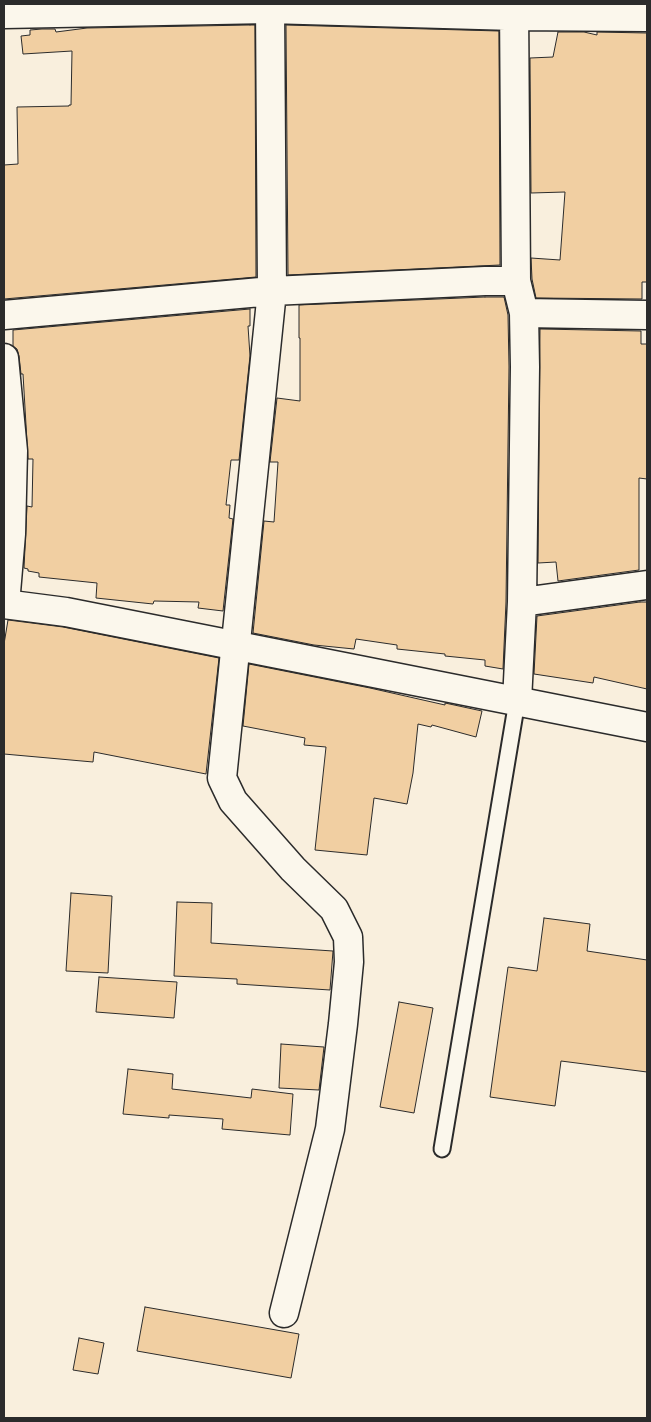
<!DOCTYPE html>
<html>
<head>
<meta charset="utf-8">
<style>
  body { margin:0 }
  #map { position:relative; width:651px; height:1422px; overflow:hidden; background:#f9efdd; font-family:Pangolin,sans-serif }
  canvas { display:block }
  .frame { position:absolute; inset:0; border:5px solid #2b2b2b; pointer-events:none }
</style>
</head>
<body>
<div id="map">
<canvas width="651" height="1422"></canvas>
<div class="frame"></div>
</div>
<script>
const ctx = document.querySelector('canvas').getContext('2d');
ctx.lineJoin = 'round';
function fill(path, color) { ctx.fillStyle = color; ctx.fill(path, 'evenodd'); }
const toPath = rows => new Path2D(rows.map(r => 'M' + r).join(''));
function trace(path, color, width, dash) { ctx.strokeStyle = color; ctx.lineWidth = width; ctx.lineCap = dash ? 'butt' : 'round'; ctx.setLineDash(dash || []); ctx.stroke(path); }
const building = toPath([
  [250,25,255,25,256,277,4,299,4,165,18,164,17,107,69,106,69,105,71,105,72,51,23,54,21,36,30,35,30,30,42,29,55,29,56,32,87,28,250,25],
  [286,25,499,31,500,265,288,275,286,25],
  [558,32,584,32,597,35,597,32,647,33,647,282,642,282,642,299,536,298,532,279,531,258,560,260,565,192,531,193,530,58,553,57,558,32],
  [485,297,504,297,508,315,509,367,506,602,503,669,485,666,485,660,445,656,445,654,397,649,397,645,356,639,354,649,314,645,253,633,264,521,274,522,278,462,270,462,277,398,300,401,300,338,299,338,299,305,485,297],
  [250,309,250,326,248,326,250,356,239,460,231,460,226,505,230,505,229,518,233,519,223,611,198,608,199,602,154,601,153,604,96,598,97,583,39,577,39,573,28,571,28,569,24,568,27,506,32,507,33,459,28,459,23,374,21,374,19,356,17,349,13,346,13,330,250,309],
  [540,329,641,331,641,344,647,344,647,479,639,478,639,570,558,581,556,562,538,563,540,329],
  [640,602,647,602,647,689,594,677,593,683,534,674,537,616,640,602],
  [8,620,63,627,219,658,206,774,94,752,93,762,4,754,4,644,8,620],
  [249,664,370,688,445,705,445,703,482,711,476,737,432,725,431,727,418,724,413,773,407,804,374,798,367,855,315,850,326,747,304,745,305,738,243,726,249,664],
  [71,893,112,896,108,973,66,971,71,893],
  [177,902,212,903,211,943,333,951,330,990,237,984,237,979,174,976,177,902],
  [544,918,590,924,587,951,647,960,647,1072,561,1061,555,1106,490,1097,508,967,537,971,544,918],
  [99,977,177,982,174,1018,96,1012,99,977],
  [399,1002,433,1008,414,1113,380,1107,399,1002],
  [281,1044,324,1047,319,1090,279,1088,281,1044],
  [128,1069,173,1074,172,1089,251,1098,252,1089,293,1094,290,1135,222,1129,223,1119,169,1115,169,1118,123,1114,128,1069],
  [145,1307,299,1334,291,1378,137,1351,145,1307],
  [79,1338,104,1343,98,1374,73,1370,79,1338]
]);
fill(building, '#f1cfa2');
trace(building, '#2b2b2b', 1);
const lane = toPath([
  [442,1149,517,701]
]);
const street = toPath([
  [270,4,272,291,222,778,233,801,293,869,334,909,348,937,349,962,343,1024,330,1129,284,1313],
  [514,4,516,281,524,313,525,367,522,602,517,701],
  [4,14,269,9,514,16,647,17],
  [524,313,647,315],
  [4,315,272,291,485,281,516,281],
  [4,358,13,451,11,534,5,604],
  [522,602,647,585]
]);
const secondary = toPath([
  [4,604,66,612,647,727]
]);
trace(lane, '#2b2b2b', 19);
trace(street, '#2b2b2b', 31);
trace(secondary, '#2b2b2b', 31);
trace(lane, '#fbf7ec', 15);
trace(street, '#fbf7ec', 28);
trace(secondary, '#fbf7ec', 28);
</script>
</body>
</html>
